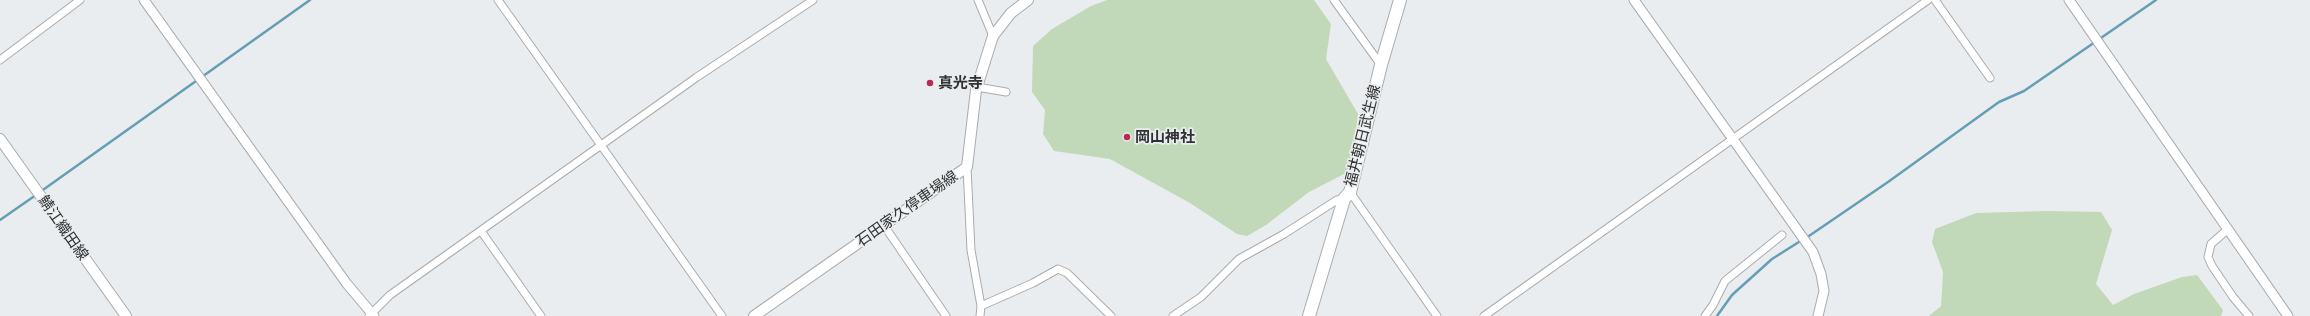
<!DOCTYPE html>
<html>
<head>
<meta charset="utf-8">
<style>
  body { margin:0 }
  canvas { display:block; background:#eaedef }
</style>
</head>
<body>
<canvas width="2310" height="316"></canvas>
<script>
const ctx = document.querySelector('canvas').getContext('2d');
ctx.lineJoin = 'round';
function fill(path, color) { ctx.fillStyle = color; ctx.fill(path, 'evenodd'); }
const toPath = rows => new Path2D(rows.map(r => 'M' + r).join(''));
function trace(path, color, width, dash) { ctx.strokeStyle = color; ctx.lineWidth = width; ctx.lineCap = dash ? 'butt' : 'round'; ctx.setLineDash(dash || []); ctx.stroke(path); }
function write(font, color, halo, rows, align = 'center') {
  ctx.font = font + ' Mulish,"Noto Sans JP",sans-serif'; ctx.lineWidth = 3.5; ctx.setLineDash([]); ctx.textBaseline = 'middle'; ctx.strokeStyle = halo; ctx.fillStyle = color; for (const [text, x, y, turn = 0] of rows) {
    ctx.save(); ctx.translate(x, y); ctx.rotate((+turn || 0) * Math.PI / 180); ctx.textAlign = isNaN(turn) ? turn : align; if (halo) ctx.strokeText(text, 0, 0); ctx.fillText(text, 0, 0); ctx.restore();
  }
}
fill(toPath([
  [1107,0,1314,0,1331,24,1326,59,1358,114,1353,156,1348,172,1309,192,1266,225,1247,236,1237,234,1190,203,1110,159,1054,151,1043,134,1045,110,1032,92,1033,46,1052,29,1091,6],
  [2047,211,2101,212,2112,230,2096,284,2113,305,2134,294,2182,277,2197,275,2223,310,2221,316,1929,316,1941,306,1943,272,1932,242,1935,229,1976,213]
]), '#c1d9b8');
trace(toPath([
  [40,192,310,0],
  [0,220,36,195],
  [1806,238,1888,182,1999,102,2024,91,2156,0],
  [1717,316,1732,295,1772,259,1802,240]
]), '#659eb5', 2.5);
const minor = toPath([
  [498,0,722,316],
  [978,0,993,36],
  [1334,0,1381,65],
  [1935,0,1990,78],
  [0,60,80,0],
  [977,87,1006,92],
  [967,167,971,250,981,306,980,316],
  [1350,192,1437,316],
  [883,224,946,316],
  [481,231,541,316],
  [2231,233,2227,230,2211,244,2208,257,2212,266,2233,297,2249,316],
  [981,306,1033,283,1058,269,1067,273,1111,316],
  [369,316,390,295,697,77,813,0],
  [1173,316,1201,297,1239,259,1284,234,1337,200,1344,199],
  [1484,316,1928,0],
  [1705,316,1713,305,1725,281,1782,235]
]);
const tertiary = toPath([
  [144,0,347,284,374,316],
  [1634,0,1813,252,1821,274,1824,291,1818,316],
  [2069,0,2288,316]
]);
const secondary = toPath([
  [0,139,126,316],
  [754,316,967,167,976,90,993,36,1011,13,1028,0]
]);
const primary = toPath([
  [1309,316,1344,199,1350,192,1381,65,1400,0]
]);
trace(minor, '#a9acae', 9);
trace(tertiary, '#a9acae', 11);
trace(secondary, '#a9acae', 12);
trace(primary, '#a9acae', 14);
trace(minor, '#fff', 7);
trace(tertiary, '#fff', 9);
trace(secondary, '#fff', 10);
trace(primary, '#fff', 12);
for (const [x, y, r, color] of [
  [930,83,4,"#b82956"],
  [1127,137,4,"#b82956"]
]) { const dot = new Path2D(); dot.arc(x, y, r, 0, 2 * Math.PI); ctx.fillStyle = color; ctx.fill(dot); trace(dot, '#eaedef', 1.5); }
write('bold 15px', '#303132', '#eaedef', [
  ["真光寺",938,83],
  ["岡山神社",1135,137]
], 'left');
write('15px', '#303132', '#eaedef', [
  ["福井朝日武生線",1363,136,-76],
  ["石田家久停車場線",907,209,-35],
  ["鯖江織田線",63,228,55]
]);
</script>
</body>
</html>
